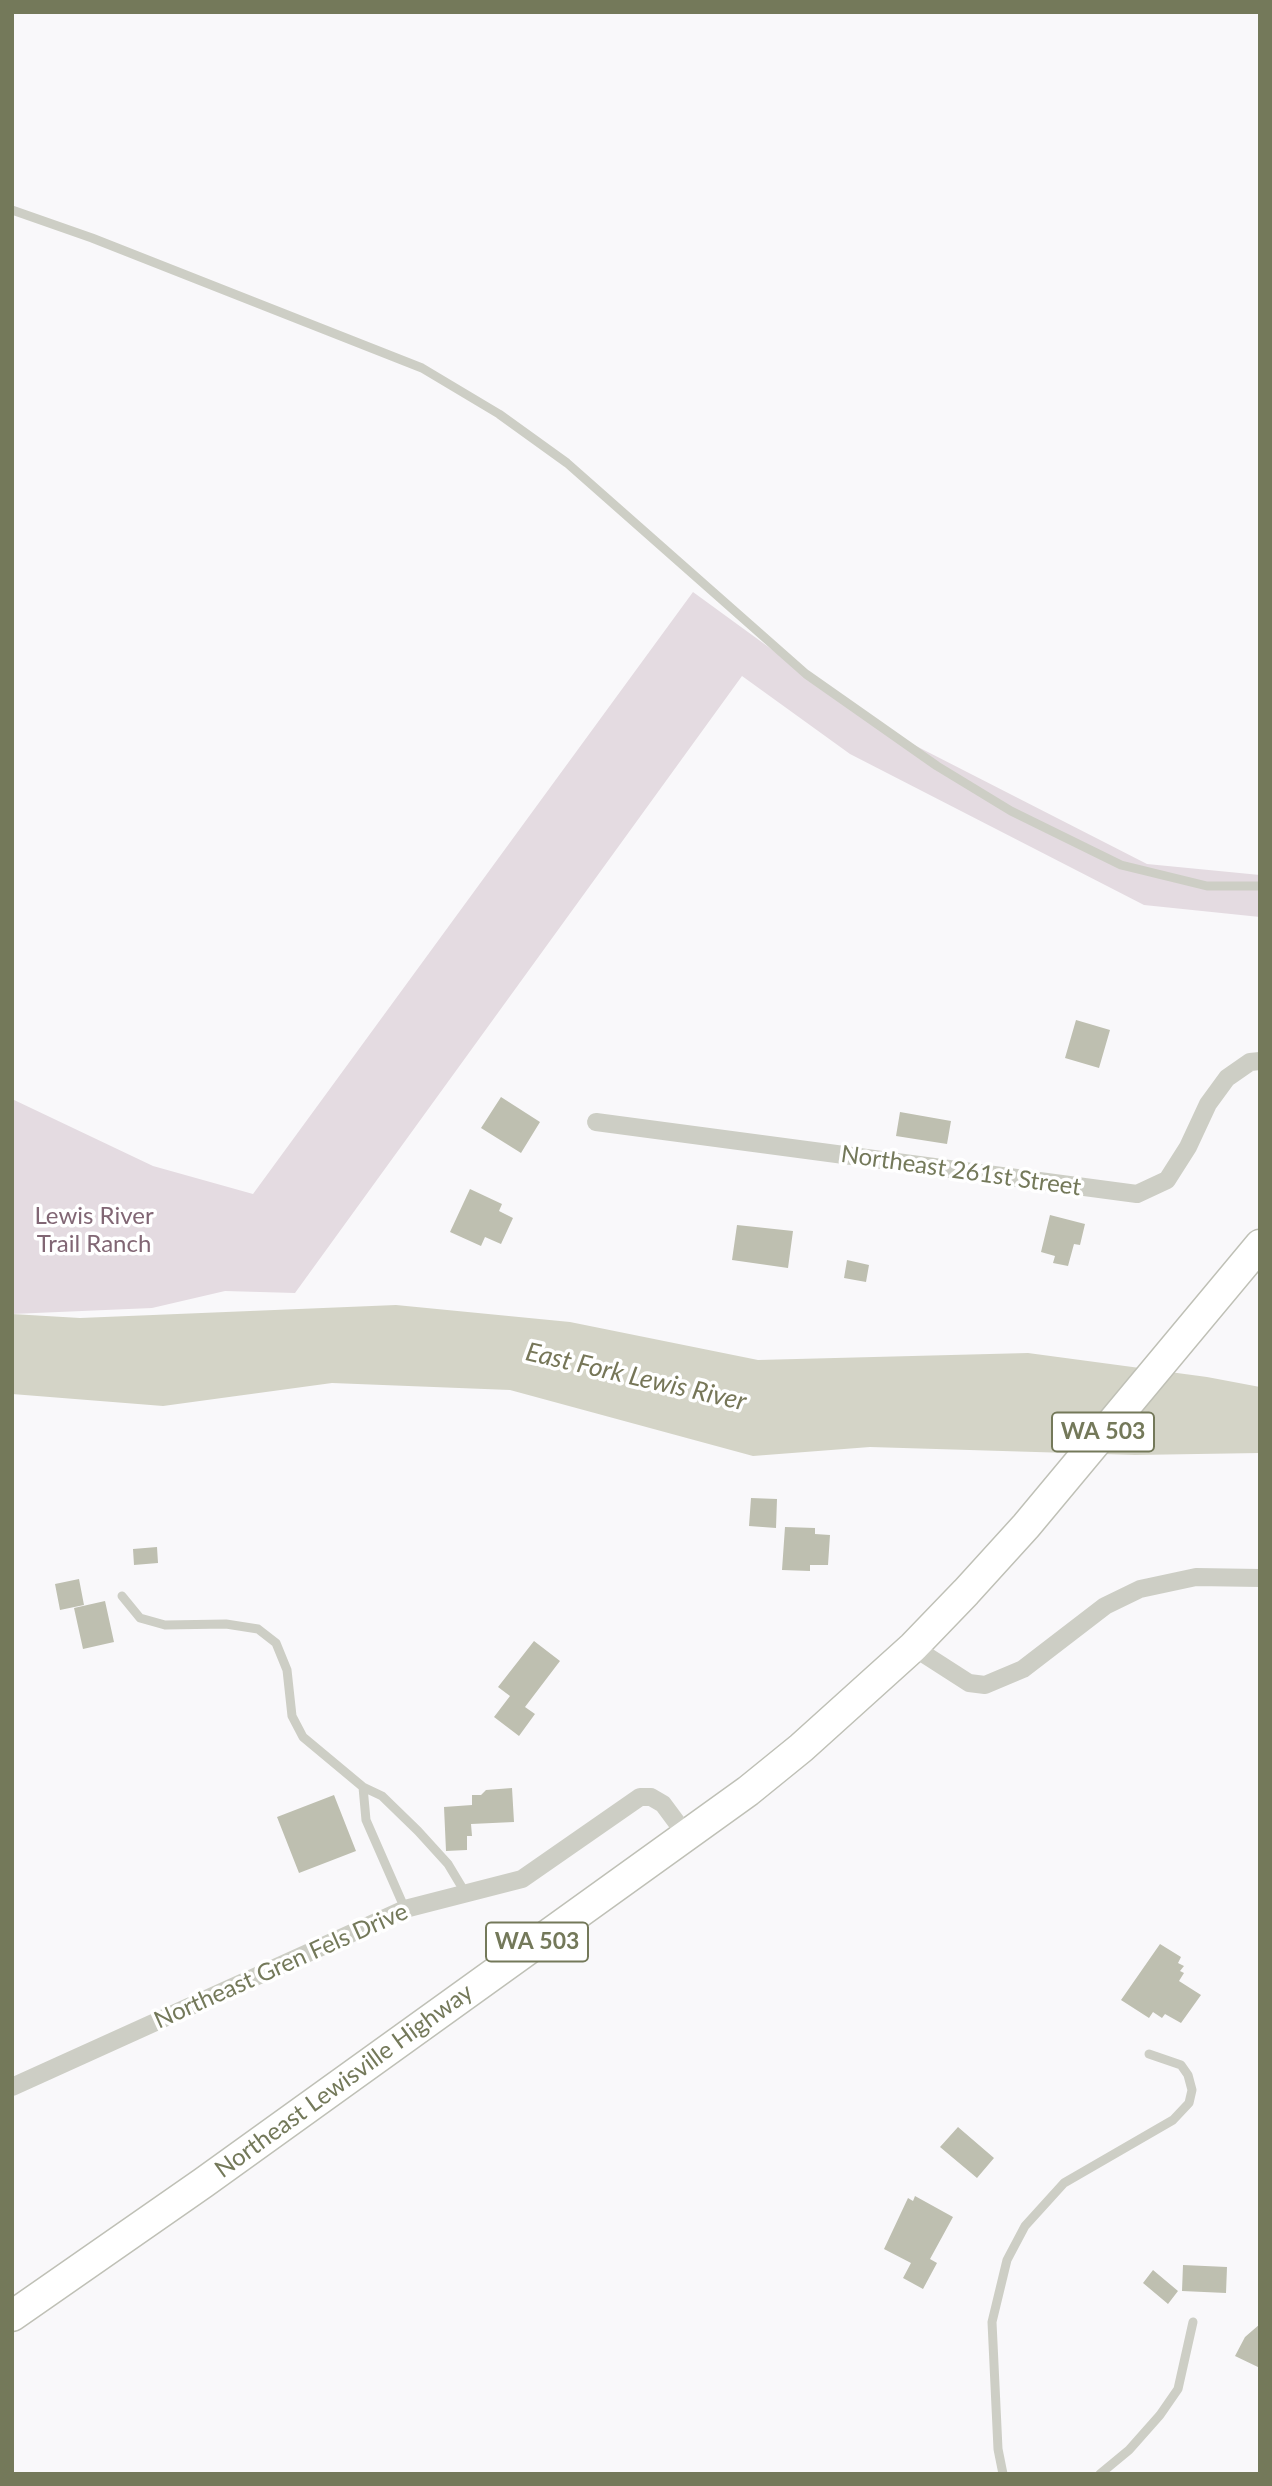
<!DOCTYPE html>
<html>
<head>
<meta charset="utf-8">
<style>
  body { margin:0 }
  #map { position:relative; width:1272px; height:2486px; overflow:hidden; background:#f9f8fa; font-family:Lato,sans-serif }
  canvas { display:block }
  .frame { position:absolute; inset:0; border:14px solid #74795a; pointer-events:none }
</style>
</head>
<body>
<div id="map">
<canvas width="1272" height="2486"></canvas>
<div class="frame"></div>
</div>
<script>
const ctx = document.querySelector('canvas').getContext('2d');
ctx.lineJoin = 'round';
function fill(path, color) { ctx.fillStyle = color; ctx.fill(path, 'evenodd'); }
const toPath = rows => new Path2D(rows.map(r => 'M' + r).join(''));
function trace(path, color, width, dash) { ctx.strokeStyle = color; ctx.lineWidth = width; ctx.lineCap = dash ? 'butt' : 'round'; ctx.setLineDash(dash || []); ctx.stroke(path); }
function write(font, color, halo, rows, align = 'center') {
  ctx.font = font + ' Lato,sans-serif'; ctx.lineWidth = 7; ctx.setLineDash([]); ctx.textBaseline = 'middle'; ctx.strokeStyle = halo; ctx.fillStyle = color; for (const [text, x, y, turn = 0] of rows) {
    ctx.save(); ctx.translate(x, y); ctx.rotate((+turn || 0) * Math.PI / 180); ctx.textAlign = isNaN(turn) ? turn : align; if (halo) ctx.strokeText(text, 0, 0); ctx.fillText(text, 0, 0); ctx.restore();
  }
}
fill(toPath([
  [693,592,877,726,1147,864,1260,875,1260,917,1144,905,850,754,742,676,295,1293,225,1291,152,1308,12,1314,12,1099,153,1166,253,1194]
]), '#e4dbe1');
fill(toPath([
  [396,1305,570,1322,758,1360,1028,1353,1207,1377,1260,1387,1260,1453,1135,1455,870,1447,753,1456,510,1390,332,1383,163,1406,12,1394,12,1314,80,1318]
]), '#d4d4c7');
fill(toPath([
  [1076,1020,1110,1030,1099,1068,1065,1058],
  [501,1097,540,1122,521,1153,481,1128],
  [900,1112,951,1121,947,1144,896,1136],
  [470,1189,502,1204,499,1211,513,1218,501,1244,485,1237,481,1246,450,1232],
  [1050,1215,1085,1224,1080,1245,1074,1244,1068,1266,1053,1263,1055,1256,1041,1252],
  [737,1225,793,1231,788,1268,732,1260],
  [847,1260,869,1265,866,1282,844,1278],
  [751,1498,777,1499,776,1528,749,1526],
  [785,1527,815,1528,815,1534,830,1535,828,1565,810,1565,810,1571,782,1570],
  [157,1547,158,1563,134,1565,133,1549],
  [79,1579,84,1605,60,1610,55,1584],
  [105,1601,114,1642,83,1649,74,1608],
  [534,1641,560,1661,525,1707,535,1714,519,1736,494,1717,510,1696,498,1687],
  [512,1788,514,1822,471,1824,472,1836,467,1836,467,1850,446,1851,444,1807,472,1805,472,1795,481,1795,486,1790],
  [334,1795,356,1851,299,1873,277,1817],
  [1160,1944,1181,1957,1178,1963,1184,1966,1180,1971,1184,1973,1179,1981,1201,1995,1181,2023,1165,2014,1162,2018,1153,2012,1149,2018,1121,2000],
  [958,2127,994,2158,977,2178,940,2147],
  [915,2196,953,2217,930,2259,937,2263,923,2289,903,2278,911,2263,884,2249,908,2198,913,2201],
  [1183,2265,1227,2267,1226,2293,1182,2291],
  [1153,2270,1178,2291,1168,2304,1143,2283],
  [1260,2324,1260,2368,1235,2356,1245,2337]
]), '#bebfb0');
const primary = toPath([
  [12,2316,203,2183,748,1791,801,1748,913,1647,966,1592,1026,1526,1260,1245]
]);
trace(primary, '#bfc0b6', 33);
trace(toPath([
  [12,210,92,238,422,368,499,414,567,463,806,674,937,766,1011,811,1121,865,1207,886,1260,886],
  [122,1596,140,1618,165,1625,226,1624,258,1629,276,1643,287,1670,292,1716,303,1737,363,1787,366,1820,405,1909],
  [363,1787,382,1796,418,1831,448,1864,466,1894],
  [1003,2474,998,2449,992,2322,1007,2260,1025,2226,1064,2183,1173,2120,1189,2103,1192,2090,1188,2075,1181,2065,1149,2054],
  [1100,2474,1129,2450,1160,2415,1178,2389,1193,2322]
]), '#cdcec5', 9);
trace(toPath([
  [596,1122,1137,1194,1167,1180,1188,1147,1208,1104,1227,1078,1250,1062,1260,1061],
  [913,1647,969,1683,985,1685,1023,1669,1105,1606,1140,1589,1196,1577,1260,1578],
  [12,2087,405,1909,522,1879,640,1797,651,1797,663,1804,686,1835]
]), '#cdcec5', 18);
trace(primary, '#fff', 30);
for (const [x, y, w] of [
  [1103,1432,102],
  [537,1942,102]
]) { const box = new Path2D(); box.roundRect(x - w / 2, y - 19.5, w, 39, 5); ctx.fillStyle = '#fff'; ctx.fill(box); trace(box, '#74795a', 2); }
write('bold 23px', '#74795a', null, [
  ["WA 503",1103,1432],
  ["WA 503",537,1942]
]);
write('24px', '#74795a', '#fff', [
  ["Northeast 261st Street",961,1171,8],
  ["Northeast Gren Fels Drive",281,1966,-24],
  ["Northeast Lewisville Highway",344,2081,-36]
]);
write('24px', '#816674', '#fff', [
  ["Lewis River",94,1216],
  ["Trail Ranch",94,1244]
]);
write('italic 26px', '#767658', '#fff', [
  ["East Fork Lewis River",636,1377,13]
]);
</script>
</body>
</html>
